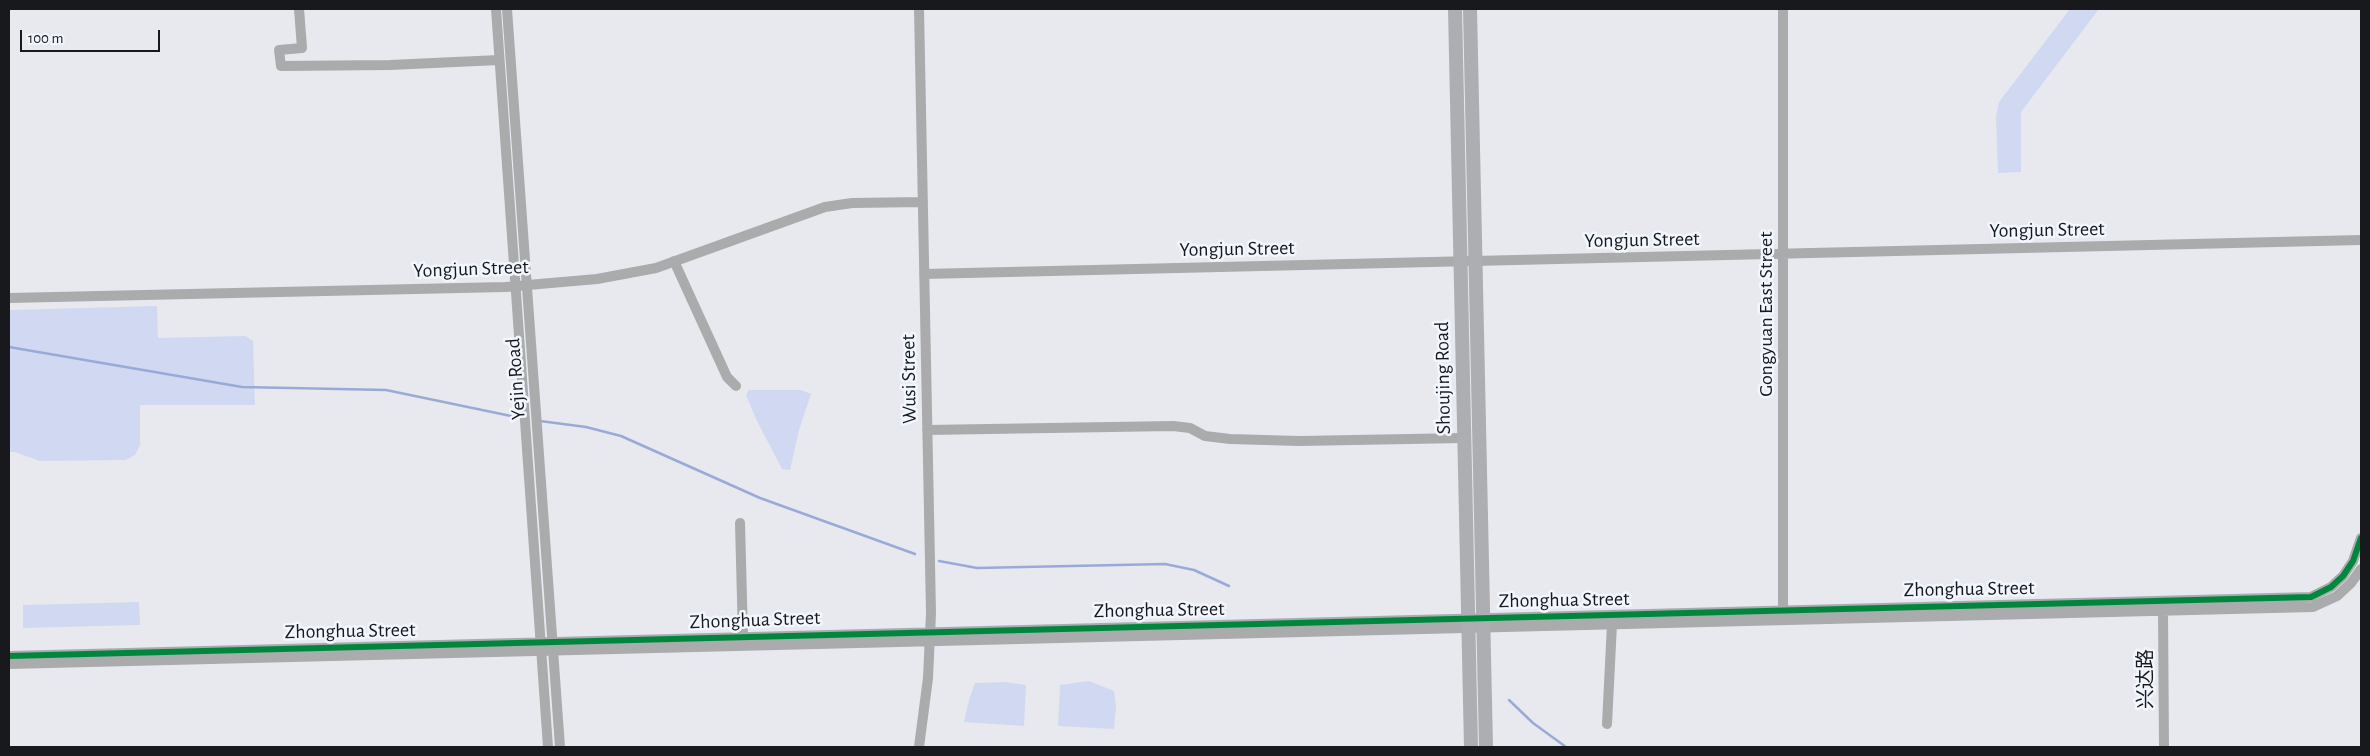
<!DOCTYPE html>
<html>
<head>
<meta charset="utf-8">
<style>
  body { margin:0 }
  #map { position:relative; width:2370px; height:756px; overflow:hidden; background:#e8e9ee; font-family:"Alegreya Sans",sans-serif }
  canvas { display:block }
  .frame { position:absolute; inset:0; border:10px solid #18191c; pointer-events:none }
  .scale { position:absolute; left:20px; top:30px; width:140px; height:22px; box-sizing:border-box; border:2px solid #18191c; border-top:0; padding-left:6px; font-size:15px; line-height:18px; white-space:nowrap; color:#18191c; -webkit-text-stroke:4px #f2f6fe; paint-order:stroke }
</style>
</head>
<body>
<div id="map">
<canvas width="2370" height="756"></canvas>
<div class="frame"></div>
<div class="scale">100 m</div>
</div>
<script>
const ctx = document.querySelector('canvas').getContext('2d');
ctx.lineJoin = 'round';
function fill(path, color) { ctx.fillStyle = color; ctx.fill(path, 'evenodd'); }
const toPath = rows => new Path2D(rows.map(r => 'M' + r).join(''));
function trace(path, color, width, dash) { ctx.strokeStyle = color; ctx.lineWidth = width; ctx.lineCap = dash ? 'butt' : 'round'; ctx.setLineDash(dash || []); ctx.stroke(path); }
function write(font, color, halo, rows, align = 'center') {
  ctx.font = font + ' "Alegreya Sans","Noto Sans SC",sans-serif'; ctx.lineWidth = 5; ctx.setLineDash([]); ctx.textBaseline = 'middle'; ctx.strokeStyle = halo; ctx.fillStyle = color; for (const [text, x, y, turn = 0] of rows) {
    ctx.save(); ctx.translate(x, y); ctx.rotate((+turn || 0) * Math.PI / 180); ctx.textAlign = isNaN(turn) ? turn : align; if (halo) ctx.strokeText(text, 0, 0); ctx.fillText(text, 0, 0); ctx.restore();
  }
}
fill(toPath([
  [2070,9,2099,9,2021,112,2021,172,1998,173,1996,117,1999,102],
  [157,306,158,338,245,336,253,341,255,405,140,405,140,445,135,455,125,460,40,461,15,452,9,452,9,310],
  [749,390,801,390,811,394,799,430,790,470,782,469,756,419,746,395],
  [139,602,140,625,23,628,23,605],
  [1089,681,1114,691,1116,706,1114,729,1058,726,1060,685],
  [1005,682,1026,685,1024,726,964,722,969,700,975,683]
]), '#d0d9f1');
trace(toPath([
  [9,347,242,387,386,390,511,416],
  [540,421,586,427,621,436,760,498,915,554],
  [939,561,977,568,1165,564,1194,570,1229,586],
  [1509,700,1533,723,1566,747]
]), '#9aaad8', 2.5);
trace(toPath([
  [299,9,302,48,279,50,281,66,390,65,499,60],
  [496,9,548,747],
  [507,9,560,747],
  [919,9,931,613,928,678,919,747],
  [1783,9,1783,615],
  [674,261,727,377,736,386],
  [924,274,2361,240],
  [9,298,505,287,597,279,656,268,825,207,852,203,923,202],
  [927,430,1173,426,1190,428,1205,436,1230,439,1299,441,1464,438],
  [740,523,743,637],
  [2163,610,2164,747],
  [9,656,2311,597,2331,587,2343,576,2353,561,2361,538],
  [9,664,2313,607,2337,596,2351,583,2361,569],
  [1607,724,1612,624]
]), '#aaabad', 10);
trace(toPath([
  [1455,9,1471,747],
  [1470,9,1486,747]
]), '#acaeb1', 14);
trace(toPath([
  [9,656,2311,597,2331,587,2343,576,2353,561,2361,538]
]), '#00873e', 6);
write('20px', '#18191c', '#f2f6fe', [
  ["Yongjun Street",2047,230,-1],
  ["Yongjun Street",1642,240,-1],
  ["Yongjun Street",1237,249,-1],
  ["Yongjun Street",471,269,-2],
  ["Gongyuan East Street",1766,314,-90],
  ["Shoujing Road",1443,378,-91],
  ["Yejin Road",516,379,-94],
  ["Wusi Street",909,379,-91],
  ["Zhonghua Street",1969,589,-1],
  ["Zhonghua Street",1564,600,-1],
  ["Zhonghua Street",1159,610,-1],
  ["Zhonghua Street",755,620,-2],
  ["Zhonghua Street",350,631,-1],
  ["兴达路",2146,679,-90]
]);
</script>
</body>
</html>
